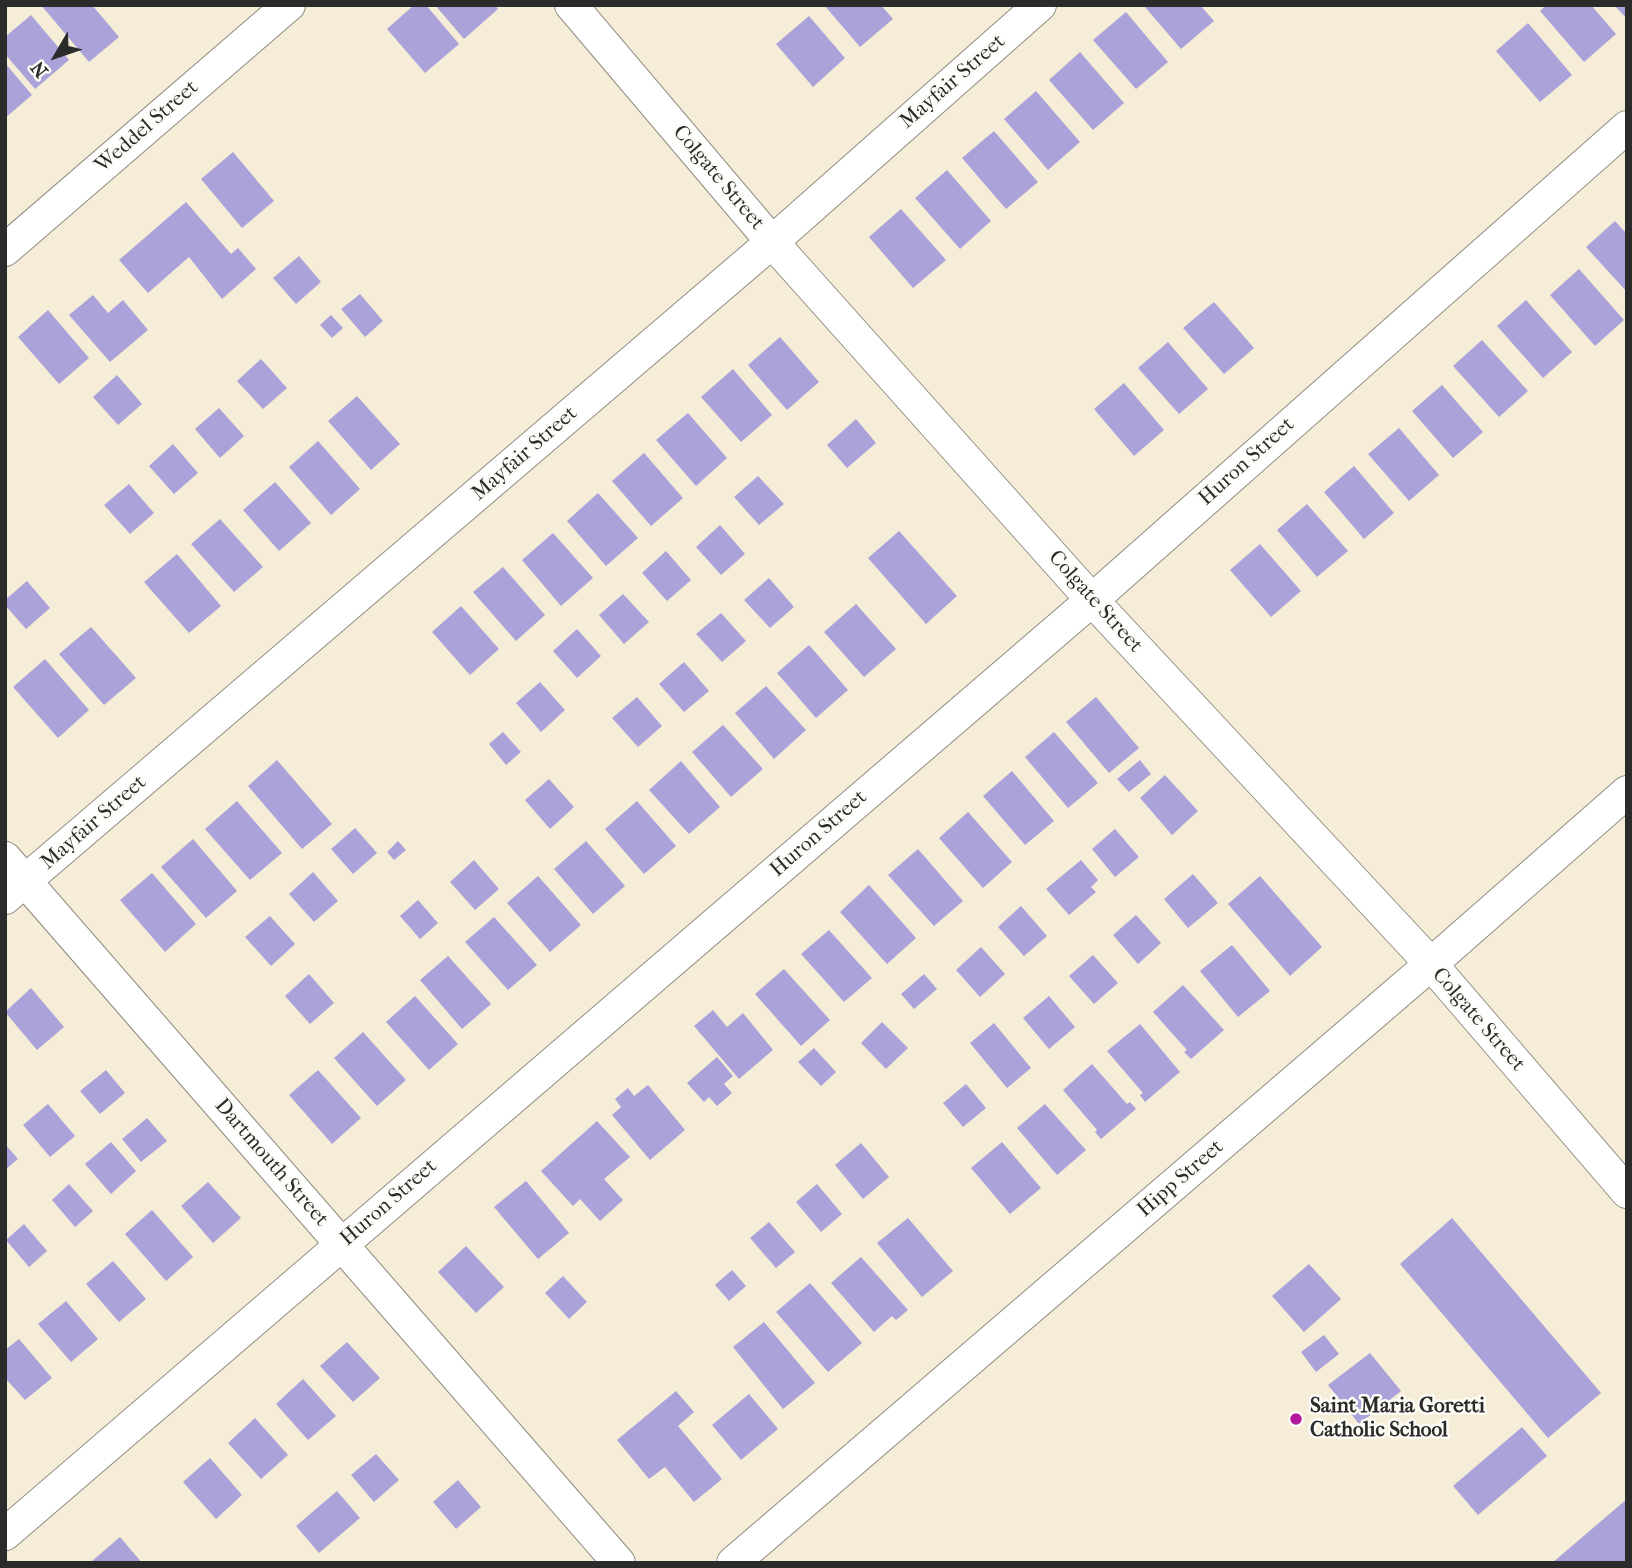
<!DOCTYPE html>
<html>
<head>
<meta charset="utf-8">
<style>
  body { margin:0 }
  #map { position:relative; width:1632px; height:1568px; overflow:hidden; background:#f6edd9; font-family:"IM FELL French Canon",serif }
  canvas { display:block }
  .frame { position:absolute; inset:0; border:7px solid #2b2b2b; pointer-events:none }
  .north { position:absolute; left:21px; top:21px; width:70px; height:70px; -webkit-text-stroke:5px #fdfcf7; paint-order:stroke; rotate:231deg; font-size:19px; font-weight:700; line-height:28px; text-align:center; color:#2b2b2b }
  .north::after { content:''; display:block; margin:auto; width:24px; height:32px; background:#2b2b2b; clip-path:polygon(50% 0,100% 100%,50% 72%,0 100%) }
</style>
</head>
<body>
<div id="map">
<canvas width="1632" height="1568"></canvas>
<div class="frame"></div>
<div class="north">N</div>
</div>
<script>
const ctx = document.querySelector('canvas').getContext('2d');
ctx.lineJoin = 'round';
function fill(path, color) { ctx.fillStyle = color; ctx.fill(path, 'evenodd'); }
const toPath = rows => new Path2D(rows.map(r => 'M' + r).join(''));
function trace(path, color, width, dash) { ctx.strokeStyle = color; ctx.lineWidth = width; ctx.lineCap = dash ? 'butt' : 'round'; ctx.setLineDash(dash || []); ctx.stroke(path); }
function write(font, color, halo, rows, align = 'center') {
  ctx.font = font + ' "IM FELL French Canon",serif'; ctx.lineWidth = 5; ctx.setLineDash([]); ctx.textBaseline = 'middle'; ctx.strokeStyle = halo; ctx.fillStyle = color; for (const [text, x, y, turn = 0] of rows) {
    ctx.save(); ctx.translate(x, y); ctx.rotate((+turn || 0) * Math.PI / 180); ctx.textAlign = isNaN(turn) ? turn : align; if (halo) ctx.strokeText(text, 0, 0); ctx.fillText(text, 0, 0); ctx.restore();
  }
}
fill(toPath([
  [41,5,92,5,119,37,89,62],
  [414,5,426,5,459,44,425,73,387,29],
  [435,5,495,5,498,9,464,39],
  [824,5,881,5,893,19,860,47],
  [1200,5,1214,21,1181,49,1145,7],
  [1546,5,1591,5,1616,34,1584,62,1540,11],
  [1614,5,1627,5,1627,19],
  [1126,12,1168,62,1136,89,1093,40],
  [31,15,69,60,35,89,5,54,5,37],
  [809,16,845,58,813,87,776,44],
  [1528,23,1572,75,1540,102,1496,51],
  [1080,52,1124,103,1093,130,1049,80],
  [5,63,32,95,5,118],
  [1036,91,1080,142,1048,170,1004,119],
  [994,131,1038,182,1006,209,962,158],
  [233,152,274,201,242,228,201,179],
  [947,170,991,221,960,249,915,198],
  [186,202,231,254,238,248,256,269,222,299,189,257,148,293,119,260],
  [901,209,946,260,913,288,869,237],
  [1615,221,1627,234,1627,292,1586,247],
  [299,256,321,282,296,304,273,278],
  [1579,269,1624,320,1595,346,1550,295],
  [360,294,383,321,365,337,341,309],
  [93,295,108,313,123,300,148,330,110,362,69,315],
  [1526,300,1572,352,1543,378,1497,326],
  [1214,302,1254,348,1224,374,1183,328],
  [48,310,89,358,59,384,18,337],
  [331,315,343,328,332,338,320,325],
  [780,337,819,382,787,410,748,365],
  [1482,340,1528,391,1499,417,1453,366],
  [1168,342,1208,389,1179,414,1138,368],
  [261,359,287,388,263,409,237,381],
  [733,369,772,415,741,442,701,397],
  [117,375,142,404,118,425,93,397],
  [1124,383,1164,430,1134,456,1094,409],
  [1442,385,1483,432,1453,458,1412,411],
  [357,396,400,444,371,470,328,421],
  [219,408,244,436,220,458,195,429],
  [688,413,727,458,696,486,656,440],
  [856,419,876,443,847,468,827,445],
  [1399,428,1439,475,1409,501,1368,454],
  [318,441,360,489,331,515,289,467],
  [173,444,198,473,174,494,149,466],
  [644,453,683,498,651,526,612,481],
  [1354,466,1394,513,1364,539,1324,492],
  [758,476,784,504,759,525,734,497],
  [275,482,311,523,279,551,243,510],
  [129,484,154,513,130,534,104,505],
  [598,493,638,538,606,566,567,521],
  [1307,504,1348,551,1317,577,1277,530],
  [220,519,263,567,234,592,191,544],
  [720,525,745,554,721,575,696,547],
  [899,531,957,596,926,624,868,558],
  [553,533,593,578,561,606,522,560],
  [1260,544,1301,591,1271,617,1230,570],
  [666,551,691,580,667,601,642,573],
  [177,554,221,606,189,633,144,582],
  [503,567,545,615,516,641,473,592],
  [769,578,794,607,770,628,744,600],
  [27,581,50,608,26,629,5,605,5,600],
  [623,594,649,622,624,644,599,615],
  [856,604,896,649,864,677,824,632],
  [461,606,499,649,470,675,432,632],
  [721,613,746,641,722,662,696,634],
  [91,627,136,678,104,705,59,654],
  [577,629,601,656,577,678,553,651],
  [809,645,848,690,816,718,777,673],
  [45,659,89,710,58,738,13,687],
  [684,662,709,691,684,712,659,684],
  [540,682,565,710,541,732,516,703],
  [766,686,806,730,774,759,735,713],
  [637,697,662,726,638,747,612,718],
  [1096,697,1139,748,1109,773,1066,722],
  [723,725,763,769,731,797,692,752],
  [503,732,521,752,506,765,489,744],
  [1054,732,1098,783,1068,808,1025,757],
  [277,760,332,824,302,849,248,786],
  [1140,760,1151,774,1129,792,1117,779],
  [681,761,720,807,689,834,649,790],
  [1012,771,1054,821,1025,845,983,796],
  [1165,775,1198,811,1172,835,1140,798],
  [549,779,574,807,550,829,525,800],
  [237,801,282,853,250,880,205,829],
  [637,801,676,846,644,874,605,829],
  [968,812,1012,862,983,888,939,838],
  [355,828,377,853,353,874,331,849],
  [1115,829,1139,857,1115,877,1092,849],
  [193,839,237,891,206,918,161,867],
  [398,841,406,850,394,860,387,852],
  [586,841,625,886,593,914,554,869],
  [918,849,963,901,934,926,888,875],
  [474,860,499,889,475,910,450,882],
  [1081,860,1098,880,1091,887,1096,892,1069,915,1046,889],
  [313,872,338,901,314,922,289,894],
  [152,873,196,924,165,952,120,900],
  [1193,874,1218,903,1188,928,1164,899],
  [538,876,581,925,550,952,507,903],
  [1260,876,1322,947,1290,976,1228,904],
  [869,885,916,938,887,964,840,912],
  [418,900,438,923,420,939,400,916],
  [1021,906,1047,936,1024,956,998,927],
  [1136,915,1161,943,1138,964,1113,935],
  [270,916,295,944,271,966,245,937],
  [494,917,537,965,508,990,465,942],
  [829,930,872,978,844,1002,801,954],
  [1232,945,1270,991,1238,1017,1200,971],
  [981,947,1005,974,980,997,956,970],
  [1093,955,1118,983,1094,1004,1069,976],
  [448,956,491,1004,462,1029,420,980],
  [784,969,830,1020,801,1046,755,994],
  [309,974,334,1003,310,1024,285,996],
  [924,974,937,989,914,1009,901,994],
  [1183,985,1224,1030,1191,1059,1184,1052,1187,1050,1153,1012],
  [31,988,64,1027,37,1050,5,1012],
  [415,996,458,1044,429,1070,386,1022],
  [1049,996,1075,1027,1049,1049,1023,1018],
  [713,1010,727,1027,743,1013,773,1050,739,1079,694,1026],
  [882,1022,908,1048,886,1069,861,1043],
  [994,1023,1031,1068,1007,1088,970,1043],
  [1140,1024,1180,1072,1145,1102,1140,1095,1143,1093,1107,1051],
  [363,1032,406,1080,377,1106,334,1058],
  [814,1048,836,1072,821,1086,798,1062],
  [717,1057,733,1076,724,1084,732,1093,717,1106,709,1097,704,1102,687,1083],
  [1092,1064,1127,1104,1130,1102,1136,1109,1101,1139,1095,1132,1097,1130,1063,1090],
  [106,1070,125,1093,100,1114,80,1091],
  [318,1070,361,1118,332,1144,289,1095],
  [966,1084,986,1108,963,1127,943,1103],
  [648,1085,685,1130,650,1160,612,1115,621,1107,615,1099,628,1088,634,1096],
  [48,1104,75,1136,50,1157,23,1125],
  [1045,1104,1086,1150,1057,1175,1017,1128],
  [147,1118,167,1141,141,1162,122,1139],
  [597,1121,630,1157,604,1179,623,1200,600,1221,580,1199,573,1206,541,1171],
  [111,1142,136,1171,111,1194,85,1164],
  [1002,1142,1041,1188,1010,1214,971,1168],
  [861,1143,889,1177,863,1199,835,1165],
  [5,1144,18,1159,5,1170],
  [526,1181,569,1233,538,1259,494,1207],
  [208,1182,241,1218,213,1243,181,1206],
  [69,1184,93,1211,75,1227,52,1200],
  [817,1184,842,1214,821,1232,796,1202],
  [152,1210,193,1257,166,1281,125,1234],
  [908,1218,953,1271,922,1297,877,1243],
  [1452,1218,1601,1393,1548,1438,1400,1264],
  [769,1222,795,1252,776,1268,750,1238],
  [24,1224,47,1251,29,1267,6,1240],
  [466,1246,504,1287,476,1313,438,1272],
  [861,1257,908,1310,896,1320,892,1316,874,1332,831,1283],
  [113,1261,146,1299,119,1322,86,1284],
  [1309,1264,1341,1299,1304,1332,1272,1296],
  [732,1270,746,1286,729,1301,715,1285],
  [563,1276,587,1302,569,1319,545,1293],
  [810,1283,862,1343,828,1372,776,1312],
  [66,1301,98,1339,71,1362,38,1324],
  [764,1322,815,1383,783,1409,733,1347],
  [1324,1335,1339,1354,1316,1372,1301,1352],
  [19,1339,52,1378,25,1400,5,1378,5,1350],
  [347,1342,380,1378,353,1402,320,1366],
  [1370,1353,1401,1391,1359,1424,1328,1385],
  [303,1379,336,1416,308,1440,276,1404],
  [676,1391,694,1412,678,1426,722,1479,694,1502,665,1467,649,1479,617,1440],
  [749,1394,778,1429,741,1460,712,1425],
  [255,1418,288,1455,261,1479,228,1443],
  [1522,1427,1547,1456,1478,1515,1453,1486],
  [376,1454,399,1480,374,1502,351,1475],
  [210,1458,242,1495,216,1519,183,1482],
  [458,1480,481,1507,456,1529,433,1502],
  [337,1491,360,1518,319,1553,296,1526],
  [1627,1499,1627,1563,1552,1563],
  [120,1537,142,1563,94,1563,92,1561]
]), '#aaa2d8');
const street = toPath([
  [571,5,772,242,1092,600,1431,964,1627,1192],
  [5,250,289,5],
  [5,858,619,1563],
  [5,898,772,242,1040,5],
  [5,1534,1092,600,1627,127],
  [733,1563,1431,964,1627,792]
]);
trace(street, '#908c82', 34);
trace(street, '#fff', 32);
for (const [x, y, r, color] of [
  [1296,1419,7,"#b5179e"]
]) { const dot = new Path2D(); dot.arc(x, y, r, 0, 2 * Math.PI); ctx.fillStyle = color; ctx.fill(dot); trace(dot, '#fdfcf7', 2.5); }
write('21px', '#2b2b2b', '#fdfcf7', [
  ["Mayfair Street",953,82,-41],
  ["Weddel Street",147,127,-41],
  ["Colgate Street",718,178,50],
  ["Mayfair Street",525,454,-41],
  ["Huron Street",1247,462,-42],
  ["Colgate Street",1095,602,48],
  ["Mayfair Street",94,823,-41],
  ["Huron Street",819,834,-41],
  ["Colgate Street",1478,1020,49],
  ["Dartmouth Street",271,1163,49],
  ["Hipp Street",1181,1179,-41],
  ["Huron Street",389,1203,-41]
]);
write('bold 21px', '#2b2b2b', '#fdfcf7', [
  ["Saint Maria Goretti",1310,1407],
  ["Catholic School",1310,1431]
], 'left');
</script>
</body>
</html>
